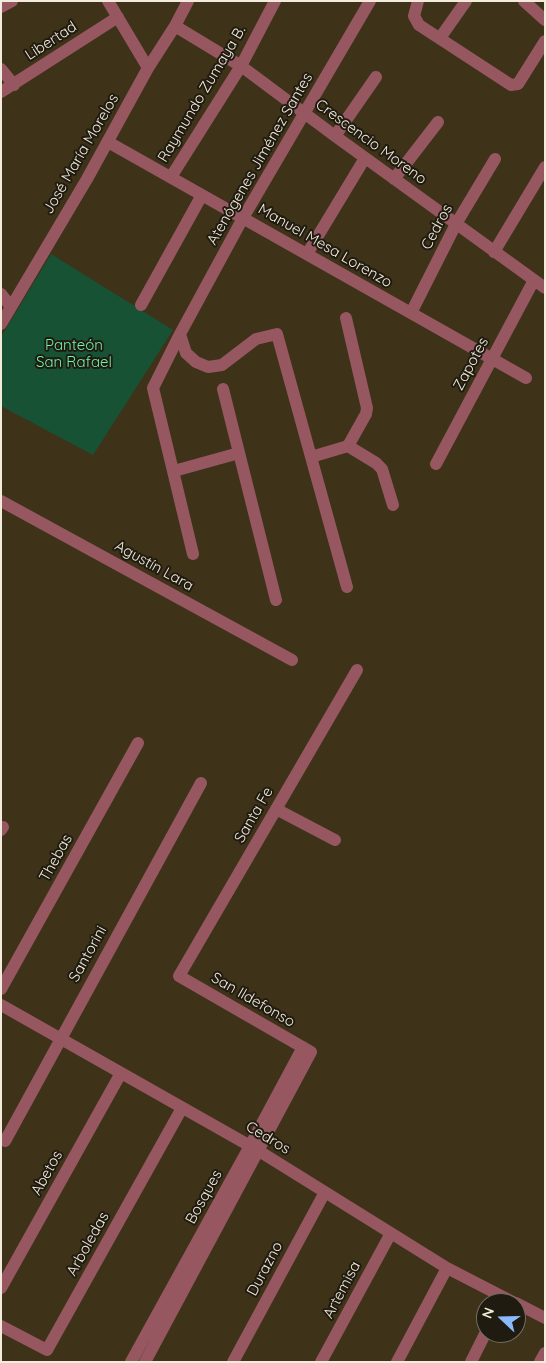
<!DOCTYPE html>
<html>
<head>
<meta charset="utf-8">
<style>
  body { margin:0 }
  #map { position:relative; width:546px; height:1363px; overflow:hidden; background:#3e3219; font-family:Quicksand,sans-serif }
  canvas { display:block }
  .frame { position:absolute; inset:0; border:2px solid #f3ebdc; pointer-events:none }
  .north { position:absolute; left:476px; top:1293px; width:50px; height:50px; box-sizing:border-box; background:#201b10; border:1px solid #746e62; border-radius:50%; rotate:291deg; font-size:14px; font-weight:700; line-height:20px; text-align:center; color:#f3ebdc }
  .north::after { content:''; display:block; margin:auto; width:18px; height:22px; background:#89bafc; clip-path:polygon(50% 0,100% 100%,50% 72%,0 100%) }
</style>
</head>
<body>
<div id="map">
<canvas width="546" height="1363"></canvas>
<div class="frame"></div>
<div class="north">N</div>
</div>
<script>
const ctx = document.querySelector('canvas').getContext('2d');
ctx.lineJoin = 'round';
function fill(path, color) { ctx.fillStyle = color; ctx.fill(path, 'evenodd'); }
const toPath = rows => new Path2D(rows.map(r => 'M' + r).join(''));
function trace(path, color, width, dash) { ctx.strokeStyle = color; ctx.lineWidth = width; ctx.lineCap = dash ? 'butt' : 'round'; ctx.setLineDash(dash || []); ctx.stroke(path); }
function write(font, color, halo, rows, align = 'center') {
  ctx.font = font + ' Quicksand,sans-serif'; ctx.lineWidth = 4; ctx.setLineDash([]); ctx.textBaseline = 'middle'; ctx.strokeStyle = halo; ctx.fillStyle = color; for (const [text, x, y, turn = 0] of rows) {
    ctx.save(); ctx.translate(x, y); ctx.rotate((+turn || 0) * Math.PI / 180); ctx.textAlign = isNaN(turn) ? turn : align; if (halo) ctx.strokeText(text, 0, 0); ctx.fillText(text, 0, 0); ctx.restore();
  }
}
fill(toPath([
  [51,254,173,330,93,455,1,406,1,337]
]), '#185235');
trace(toPath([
  [108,1,148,68],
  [418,1,414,16,419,25,511,85,518,84,545,41],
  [524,1,545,20],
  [1,7,12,1],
  [175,26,241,66,335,136,545,288],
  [440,38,466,1],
  [1,69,14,85],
  [1,92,118,17],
  [335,136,376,77],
  [108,142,526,378],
  [171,177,241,66,275,1],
  [394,179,438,122],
  [494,252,545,167],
  [307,254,365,158],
  [1,294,11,307],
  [141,305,202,195],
  [411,313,456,224,495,159],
  [346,318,367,408,366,414,348,446,376,463,382,469,393,505],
  [1,324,87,179,148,68,175,26,188,1],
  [180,334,186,353,196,362,208,367,222,365,256,339,277,334,347,587],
  [223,389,276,600],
  [311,457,348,446],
  [436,464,534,280],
  [174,471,239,453],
  [1,501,292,660],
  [193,554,153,388,180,334,243,218,370,1],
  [276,809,335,840],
  [1,830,3,827],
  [1,989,138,743],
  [1,1005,259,1151,447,1268,515,1303],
  [1,1139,5,1141,201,783],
  [1,1288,121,1073],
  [516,1303,545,1318],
  [1,1326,47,1350,182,1108],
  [131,1362,250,1146,303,1047],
  [145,1362,311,1052,179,976,357,670],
  [233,1362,325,1192],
  [321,1362,391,1233],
  [397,1362,447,1268],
  [471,1362,486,1332],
  [540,1362,545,1353]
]), '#965761', 12);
write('15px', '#f3ebdc', '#201b10', [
  ["Libertad",51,41,-33],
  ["Raymundo Zumaya B.",202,94,-59],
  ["Crescencio Moreno",371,142,36],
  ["José María Morelos",81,154,-60],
  ["Atenógenes Jiménez Santes",260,159,-60],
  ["Cedros",437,227,-62],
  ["Manuel Mesa Lorenzo",325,246,30],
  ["Zapotes",471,364,-62],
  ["Agustín Lara",154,566,29],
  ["Santa Fe",254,815,-60],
  ["Thebas",56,858,-61],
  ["Santorini",88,954,-61],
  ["San Ildefonso",253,1000,30],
  ["Cedros",268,1138,31],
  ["Abetos",47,1173,-61],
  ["Bosques",204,1197,-61],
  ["Arboledas",88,1244,-61],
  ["Durazno",265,1269,-62],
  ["Artemisa",342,1290,-62]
]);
write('15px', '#6ff2ab', '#201b10', [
  ["Panteón",74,345],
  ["San Rafael",74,362]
]);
</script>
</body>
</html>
